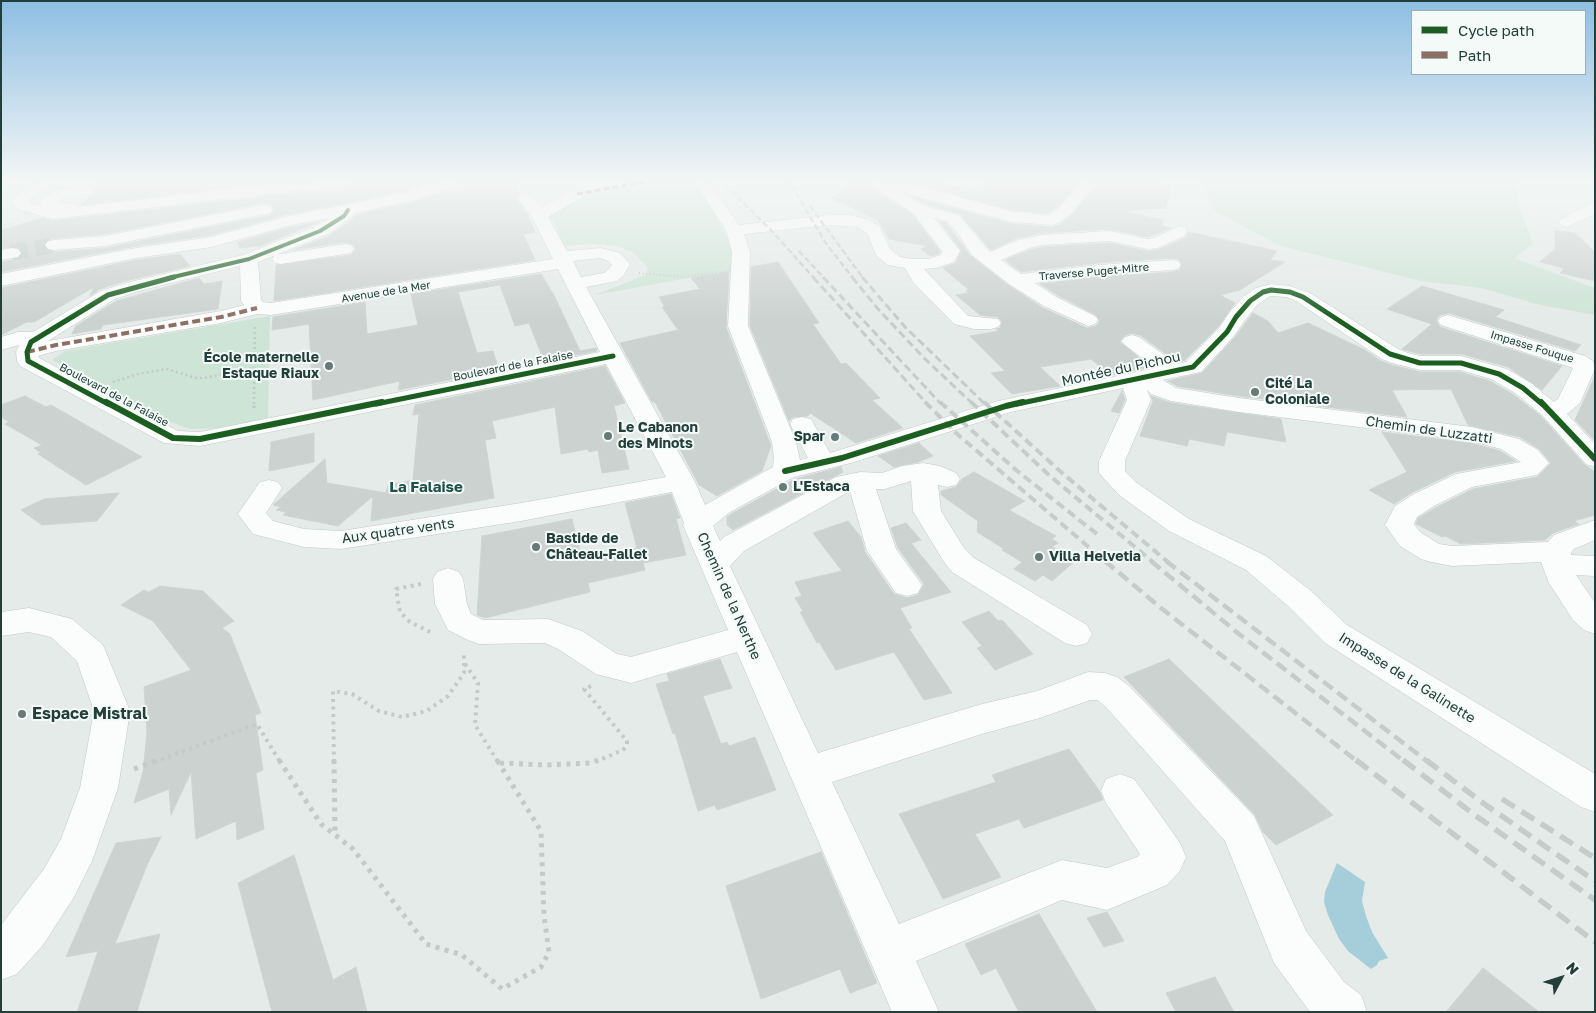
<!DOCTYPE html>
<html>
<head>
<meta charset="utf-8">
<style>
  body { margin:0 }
  #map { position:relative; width:1596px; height:1013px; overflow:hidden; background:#e5ebe9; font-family:"Golos Text",sans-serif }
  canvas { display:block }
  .frame { position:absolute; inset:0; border:2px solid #223f3a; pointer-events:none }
  .legend { position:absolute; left:1411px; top:10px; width:175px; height:65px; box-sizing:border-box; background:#f4faf7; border:1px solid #a0afab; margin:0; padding:6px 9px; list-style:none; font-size:15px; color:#223f3a }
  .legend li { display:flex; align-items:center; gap:10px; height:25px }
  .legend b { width:25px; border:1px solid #a0afab }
  .north { position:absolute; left:1536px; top:953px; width:50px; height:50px; -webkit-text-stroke:4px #f4faf7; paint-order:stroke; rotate:50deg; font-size:14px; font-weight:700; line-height:20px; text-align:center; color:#223f3a }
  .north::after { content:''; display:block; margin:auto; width:18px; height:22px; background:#223f3a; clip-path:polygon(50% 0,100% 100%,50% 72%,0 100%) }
</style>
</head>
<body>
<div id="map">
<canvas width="1596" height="1013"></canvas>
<div class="frame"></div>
<ul class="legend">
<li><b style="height:6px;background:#1b5e20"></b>Cycle path</li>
<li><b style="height:6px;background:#8d6e63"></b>Path</li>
</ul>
<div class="north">N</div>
</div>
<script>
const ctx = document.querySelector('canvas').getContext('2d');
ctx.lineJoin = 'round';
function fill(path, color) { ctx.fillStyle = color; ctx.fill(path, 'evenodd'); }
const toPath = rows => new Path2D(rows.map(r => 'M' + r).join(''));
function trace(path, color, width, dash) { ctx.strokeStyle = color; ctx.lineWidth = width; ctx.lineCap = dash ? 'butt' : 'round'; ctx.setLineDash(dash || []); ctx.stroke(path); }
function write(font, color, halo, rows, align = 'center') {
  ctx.font = font + ' "Golos Text",sans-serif'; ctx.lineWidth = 4; ctx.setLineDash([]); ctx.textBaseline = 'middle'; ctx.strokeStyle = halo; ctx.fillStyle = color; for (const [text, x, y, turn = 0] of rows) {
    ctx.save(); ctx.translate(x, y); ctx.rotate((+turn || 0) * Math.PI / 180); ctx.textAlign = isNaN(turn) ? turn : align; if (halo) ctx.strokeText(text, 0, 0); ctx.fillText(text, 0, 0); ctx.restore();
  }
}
fill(toPath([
  [679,178,687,178,699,188,706,199,724,231,731,248,733,270,595,295,645,275,648,268,633,252,617,246,592,244,565,246,557,232,559,232,552,218,546,219,548,213,575,197,588,193],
  [1183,178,1518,178,1519,205,1533,244,1514,258,1595,288,1595,315,1540,305,1481,288,1421,281,1280,246,1215,211,1200,180],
  [270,316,268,419,219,428,190,429,171,422,52,360,65,351]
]), '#cee4d7');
fill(toPath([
  [1337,863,1365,882,1362,901,1366,916,1372,932,1388,958,1379,961,1377,965,1371,969,1348,951,1339,939,1328,915,1324,902,1325,892]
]), '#a6ceda');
const building = toPath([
  [141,178,162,178,164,183,171,185,188,183,192,178,308,178,81,205,95,191,95,188,101,182,141,178],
  [378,178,442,178,402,192,289,214,211,235,136,246,1,272,1,262,18,259,23,253,18,247,1,248,1,230,43,218,53,221,369,184,378,178],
  [264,203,271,205,274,209,270,215,105,248,54,252,46,250,43,245,48,239,105,234,264,203],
  [474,178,513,178,520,195,517,200,527,213,535,232,523,234,535,260,274,301,276,265,351,255,356,249,352,244,345,242,293,250,327,237,351,221,355,215,410,203,471,183,474,178],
  [883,178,914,178,975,191,1001,178,1082,178,1059,206,1048,213,1013,210,895,179,889,182,883,178],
  [1102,178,1171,185,1166,208,1123,211,1163,220,1162,226,1171,228,1148,237,1109,229,1042,233,1017,238,991,250,960,214,925,204,913,197,1012,224,1052,227,1059,225,1073,214,1102,178],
  [857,180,863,181,912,214,940,251,939,254,930,256,921,249,927,246,889,239,878,220,831,198,857,180],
  [939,221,946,223,971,256,1008,285,1043,308,1087,328,1096,326,1100,321,1096,315,1059,296,1040,284,1098,277,1172,272,1180,270,1182,264,1178,259,1172,258,1098,263,1021,272,1005,260,1030,250,1042,247,1109,243,1148,251,1158,250,1186,237,1189,232,1277,251,1270,260,1285,262,1240,290,1220,295,1235,303,1218,327,1185,360,1177,362,1140,335,1131,333,1124,336,1120,342,1151,367,1111,375,1091,359,1040,367,1060,386,1012,394,991,373,1005,371,970,336,999,331,996,329,1000,328,1002,322,998,317,980,315,956,295,969,293,966,291,969,290,943,268,956,263,961,250,939,221],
  [319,222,260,246,240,248,238,242,291,227,319,222],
  [1555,231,1575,233,1595,252,1595,281,1560,273,1564,268,1540,262,1555,249,1555,231],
  [180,254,190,266,125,281,100,289,90,296,94,287,34,322,27,322,1,335,1,288,136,260,180,254],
  [778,262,819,323,813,324,841,364,846,363,880,398,872,400,903,428,856,443,810,413,808,416,793,417,789,421,750,326,751,267,778,262],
  [729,271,726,327,771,446,762,471,717,496,699,485,655,402,652,402,620,343,678,330,662,307,665,307,659,297,700,289,691,278,729,271],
  [541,274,554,295,580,351,596,348,597,351,544,361,529,323,515,326,500,285,458,292,477,353,493,351,499,370,398,390,400,381,313,400,309,324,272,330,273,317,365,302,367,334,418,325,411,294,541,274],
  [199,278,204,284,222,281,218,309,103,325,101,329,72,334,76,326,116,301,199,278],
  [1422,286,1504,310,1495,317,1581,345,1575,351,1449,313,1440,315,1436,320,1440,327,1562,366,1542,390,1508,367,1462,354,1420,354,1409,351,1402,349,1432,324,1387,309,1422,286],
  [1253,313,1268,321,1278,333,1308,323,1365,350,1381,361,1392,365,1420,372,1460,372,1490,381,1514,395,1541,416,1585,465,1595,472,1595,515,1574,521,1579,524,1553,533,1545,540,1461,544,1445,536,1442,537,1416,524,1418,518,1435,508,1473,489,1537,477,1551,463,1539,449,1520,437,1468,425,1451,389,1392,390,1407,417,1239,396,1177,386,1168,381,1202,373,1235,337,1253,313],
  [605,366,625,403,614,406,629,469,602,473,598,450,589,452,588,449,561,454,555,407,492,421,496,438,485,440,494,498,371,521,373,496,338,526,283,515,286,512,276,510,281,507,273,505,325,459,327,483,386,493,388,485,413,480,419,414,413,415,415,405,605,366],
  [1595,376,1595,441,1575,420,1595,376],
  [1122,391,1125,400,1119,413,1111,411,1122,391],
  [25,396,46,407,51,405,142,457,86,485,38,454,41,453,34,448,42,445,5,424,9,422,1,417,1,405,25,396],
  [1151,396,1171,403,1281,419,1286,442,1227,432,1224,446,1189,439,1187,446,1140,436,1153,401,1151,396],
  [1382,432,1471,443,1500,451,1516,461,1455,472,1413,492,1394,504,1369,490,1407,472,1382,432],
  [314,433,314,462,269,471,271,442,314,433],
  [919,443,933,456,918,462,894,467,878,456,919,443],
  [841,467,843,472,839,474,733,530,727,525,727,517,731,514,795,479,841,467],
  [974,472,1025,501,1009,510,1056,536,1052,539,1058,543,1052,547,1075,561,1052,581,1043,575,1035,581,1014,569,1022,562,1002,550,1004,549,977,532,978,521,941,495,941,491,956,487,962,479,974,472],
  [119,493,97,521,42,525,21,510,44,499,119,493],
  [671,494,680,518,676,519,686,555,643,563,645,570,588,583,590,592,485,618,477,615,482,536,572,519,582,560,637,548,625,503,671,494],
  [848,521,861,537,865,552,894,594,907,598,918,595,924,584,898,548,891,528,906,523,921,540,911,543,951,592,900,608,912,628,909,629,952,693,924,700,894,652,836,670,819,642,817,643,800,612,803,611,795,598,802,596,795,582,842,571,813,533,848,521],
  [160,586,203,591,234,621,222,628,230,634,261,713,255,715,263,770,256,773,264,829,237,840,236,821,196,839,191,772,171,815,169,789,134,803,143,772,147,732,144,687,191,670,153,621,121,605,144,590,149,592,160,586],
  [989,611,998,621,1002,620,1033,654,995,670,977,648,982,646,962,622,989,611],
  [720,659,732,688,703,696,721,744,727,742,729,746,755,737,776,790,717,810,715,805,698,811,675,733,673,734,656,684,669,681,667,674,720,659],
  [1169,659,1275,760,1333,815,1276,845,1263,832,1255,815,1124,677,1169,659],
  [1069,749,1099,790,1103,800,1024,828,1019,819,975,834,1001,877,943,899,899,814,996,782,992,775,1069,749],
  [161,837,148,863,115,944,160,934,137,1012,77,1012,98,951,66,957,116,843,161,837],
  [821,852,877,983,850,993,840,969,761,999,726,886,821,852],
  [294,855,333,980,356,967,367,1012,272,1012,238,883,294,855],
  [1107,912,1124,941,1104,947,1087,918,1107,912],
  [1039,914,1097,1012,1019,1012,996,968,981,975,965,944,1039,914],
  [1483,968,1539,1012,1446,1012,1483,968],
  [1215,977,1234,1012,1176,1012,1166,993,1215,977]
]);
fill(building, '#ccd2d0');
trace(building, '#ced4d2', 1);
trace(toPath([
  [12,253,54,245]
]), '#bec9c6', 16, [16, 8]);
const minor = toPath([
  [38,178,52,178,48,187,29,199,30,203,42,206,39,202,41,199,55,191,86,185,91,187,94,190,91,193,64,198,58,202,74,204,76,207,327,178,376,178,369,182,53,219,18,209,13,203,17,194,36,182,38,178],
  [190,178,188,181,171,183,166,182,164,179,190,178],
  [449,178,472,178,470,181,410,201,354,213,350,219,326,235,258,262,261,300,263,302,271,303,553,259,531,215,518,199,521,196,526,194,531,196,542,207,572,191,582,191,585,194,582,197,548,217,567,251,601,248,620,253,630,264,624,275,617,281,586,287,695,482,705,505,773,467,774,458,772,442,728,326,732,252,726,230,697,186,689,178,707,180,739,225,829,215,850,215,869,220,880,227,890,249,900,257,912,259,928,259,941,255,942,251,913,213,861,178,879,178,889,184,895,181,960,197,1013,212,1049,215,1060,207,1085,178,1100,178,1072,213,1058,223,1052,225,1012,222,901,192,924,206,959,215,990,252,1018,240,1042,235,1109,231,1148,239,1154,238,1179,226,1185,227,1187,231,1185,235,1158,248,1148,249,1109,241,1042,245,1029,248,1001,260,1021,274,1098,265,1172,260,1178,261,1181,265,1178,269,1172,270,1098,275,1035,283,1058,298,1095,316,1098,320,1095,324,1088,326,1044,306,1009,284,972,255,959,235,947,221,934,218,960,251,954,262,936,268,924,269,968,316,998,319,1001,323,998,327,991,329,974,329,954,324,913,282,905,268,888,265,876,255,867,233,857,227,829,225,744,234,750,252,748,326,796,442,800,460,808,458,790,424,793,419,802,417,811,419,830,453,998,401,1155,368,1125,345,1121,341,1125,337,1132,335,1139,337,1177,364,1186,362,1219,328,1229,313,1243,297,1256,288,1271,284,1290,286,1310,293,1398,349,1408,353,1420,356,1461,356,1507,369,1531,383,1554,402,1558,399,1573,368,1441,325,1438,321,1441,317,1448,315,1585,356,1593,361,1595,369,1580,403,1567,414,1595,444,1595,467,1586,464,1542,415,1515,393,1491,379,1460,370,1420,370,1392,363,1382,359,1296,301,1287,297,1270,296,1257,305,1245,320,1234,336,1201,372,1163,380,1176,388,1239,398,1472,427,1519,439,1538,450,1549,463,1537,475,1472,487,1434,506,1417,517,1414,524,1420,532,1439,544,1452,546,1548,542,1554,535,1595,520,1595,540,1574,549,1571,553,1571,555,1595,556,1595,576,1576,575,1595,603,1595,634,1584,630,1573,620,1549,583,1541,562,1452,566,1431,562,1421,559,1400,546,1385,525,1395,506,1414,494,1456,474,1521,462,1501,449,1471,441,1239,412,1171,401,1151,394,1147,390,1151,400,1125,461,1125,471,1137,483,1189,519,1266,556,1310,590,1347,625,1595,774,1595,812,1581,807,1325,643,1288,606,1246,570,1169,531,1119,495,1099,473,1099,461,1127,400,1123,388,1011,412,851,463,794,477,730,512,713,526,720,541,724,537,836,477,860,472,882,473,902,466,923,463,940,466,956,473,960,479,956,485,947,487,938,485,941,511,964,548,974,558,1087,625,1092,634,1087,643,1076,646,1065,643,952,572,944,562,913,511,911,481,885,489,876,489,896,549,922,585,918,593,907,596,896,593,867,551,850,491,744,551,730,566,818,753,982,704,1037,691,1088,672,1105,673,1117,677,1129,686,1254,816,1306,931,1344,982,1361,995,1367,1012,1310,1012,1274,963,1225,841,1105,706,1097,700,1090,700,1040,718,982,734,832,782,899,924,1062,860,1107,868,1137,857,1140,854,1106,803,1101,791,1106,779,1120,774,1134,779,1164,820,1180,843,1186,857,1180,871,1167,885,1107,910,1062,900,916,961,939,1012,892,1012,737,652,631,683,596,674,558,649,545,643,479,644,468,640,448,630,435,604,433,579,437,572,448,568,459,572,463,579,467,604,471,614,483,620,548,619,582,631,617,654,631,657,728,630,683,525,684,523,672,492,521,521,341,549,304,547,253,534,238,514,260,482,269,480,278,482,282,488,266,513,273,521,304,529,341,531,521,503,666,477,606,364,200,446,164,443,20,366,17,361,16,352,19,345,1,350,1,337,18,332,33,332,101,291,126,283,243,255,314,227,330,218,291,225,212,247,136,258,1,286,1,274,136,248,211,237,289,216,402,194,449,178],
  [600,258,608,261,612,265,610,268,604,273,581,277,573,261,600,258],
  [240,266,241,301,244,305,221,311,48,341,115,299,139,291,240,266],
  [558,269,600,352,200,432,178,431,39,358,38,356,56,351,221,323,257,314,271,315,558,269],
  [1595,202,1595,214,1567,227,1561,225,1559,222,1561,219,1595,202],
  [264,205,270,207,272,210,270,213,105,246,54,250,48,249,45,245,48,241,54,240,105,236,264,205],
  [345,244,351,245,354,249,351,253,281,264,275,263,272,259,275,255,281,254,345,244],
  [12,248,18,249,21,253,18,257,1,260,1,250,12,248],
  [29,608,72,619,103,645,130,711,118,788,92,861,74,897,43,945,17,974,1,980,1,925,44,869,61,839,80,788,94,711,77,661,51,637,29,632,1,636,1,612,29,608]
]);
trace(minor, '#c2c8c6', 1);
trace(toPath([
  [1,226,15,223],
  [639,273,684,277,717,272]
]), '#c1cbc9', 2, [1, 2.5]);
trace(toPath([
  [113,382,138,374,167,369,196,378,203,378,254,368],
  [254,404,255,327]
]), '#c1cbc9', 2.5, [2, 3]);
trace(toPath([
  [254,408,254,402]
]), '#c1cbc9', 3, [2.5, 4]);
trace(toPath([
  [421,584,396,589,400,612,410,622,434,634],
  [465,664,478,683,475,725,498,762],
  [591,686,584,689,627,741,627,745,623,750,595,762],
  [154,762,257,724,280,762],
  [334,762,333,691,352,694,379,711,402,717,427,711,448,696,464,673,464,652]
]), '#c1cbc9', 4, [3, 4.5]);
trace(toPath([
  [279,760,321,824,353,849,426,944,462,955,502,989,541,967,549,952,544,916,541,831,497,760],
  [334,760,335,835],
  [500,763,546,765,591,763,598,760],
  [134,769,158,760]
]), '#c1cbc9', 5, [4, 5.5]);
fill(minor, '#fbfcfc');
trace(toPath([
  [718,178,770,229,814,278],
  [787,178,827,245,853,278],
  [810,206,863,278],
  [799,251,824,278]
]), '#c7ccca', 2.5, [6, 3]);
trace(toPath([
  [813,277,927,404],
  [823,277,941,404],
  [852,277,878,309,925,359,973,404],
  [862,277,906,328,985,404]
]), '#c7ccca', 3, [8, 4]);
trace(toPath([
  [925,402,956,433,1106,562],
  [940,402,1016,470,1097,534],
  [971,402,1050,476,1153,562],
  [984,402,1061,472,1168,562]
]), '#c7ccca', 4, [9, 5]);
trace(toPath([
  [1105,561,1161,608,1358,762],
  [1151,561,1239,634,1405,762],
  [1166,561,1428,762]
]), '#c7ccca', 4.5, [12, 6]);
trace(toPath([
  [1356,760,1595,942],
  [1403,760,1472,813,1595,900],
  [1426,760,1483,803,1595,881],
  [1502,799,1595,858]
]), '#c7ccca', 5.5, [15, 8]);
trace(toPath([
  [577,194,665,178]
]), '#8d6e63', 3, [6, 3]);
trace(toPath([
  [27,352,56,345,221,317,257,308]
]), '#8d6e63', 4, [8, 4]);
trace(toPath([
  [169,278,249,259,320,231,344,216,348,210]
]), '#1b5e20', 4);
trace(toPath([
  [108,404,28,361,27,352,31,342,108,295,174,277],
  [376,404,613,356],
  [1017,404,1193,367,1227,332,1236,317,1250,301,1263,292,1271,290,1290,292,1303,297,1390,354,1420,363,1461,363,1499,374,1523,388,1542,404]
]), '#1b5e20', 5);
trace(toPath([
  [106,402,173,438,200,439,382,402],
  [1541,402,1595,459],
  [785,471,842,458,1006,406,1023,402]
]), '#1b5e20', 6);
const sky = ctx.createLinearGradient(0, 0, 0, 320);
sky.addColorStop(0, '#8dbee2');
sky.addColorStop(0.56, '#f3f6f5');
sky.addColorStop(1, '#f3f6f500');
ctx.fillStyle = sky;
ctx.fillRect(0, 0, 1596, 320);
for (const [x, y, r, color] of [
  [329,366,5,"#667b77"],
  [1255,392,5,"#667b77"],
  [608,436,5,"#667b77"],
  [835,437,5,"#667b77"],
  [783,487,5,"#667b77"],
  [536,547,5,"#667b77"],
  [1039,557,5,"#667b77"],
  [22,714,5,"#667b77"]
]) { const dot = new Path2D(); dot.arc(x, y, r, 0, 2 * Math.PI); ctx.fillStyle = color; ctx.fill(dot); trace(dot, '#f4faf7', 2); }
write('11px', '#223f3a', '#f4faf7', [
  ["Traverse Puget-Mitre",1094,272,-5],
  ["Avenue de la Mer",386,292,-9],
  ["Impasse Fouque",1532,347,17],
  ["Boulevard de la Falaise",513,366,-11],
  ["Boulevard de la Falaise",114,395,28]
]);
write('bold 14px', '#223f3a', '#f4faf7', [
  ["École maternelle",319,358,"right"],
  ["Estaque Riaux",319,374,"right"],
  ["Cité La",1265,384],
  ["Coloniale",1265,400],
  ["Le Cabanon",618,428],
  ["des Minots",618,444],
  ["Spar",825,437,"right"],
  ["L'Estaca",793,487],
  ["Bastide de",546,539],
  ["Château-Fallet",546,555],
  ["Villa Helvetia",1049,557]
], 'left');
write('14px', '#223f3a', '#f4faf7', [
  ["Montée du Pichou",1121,369,-12],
  ["Chemin de Luzzatti",1429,430,8],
  ["Aux quatre vents",398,531,-8],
  ["Chemin de la Nerthe",729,596,66],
  ["Impasse de la Galinette",1407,678,32]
]);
write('bold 15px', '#1e524a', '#f4faf7', [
  ["La Falaise",426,487]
]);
write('bold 16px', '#223f3a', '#f4faf7', [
  ["Espace Mistral",32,714]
], 'left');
</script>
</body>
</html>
